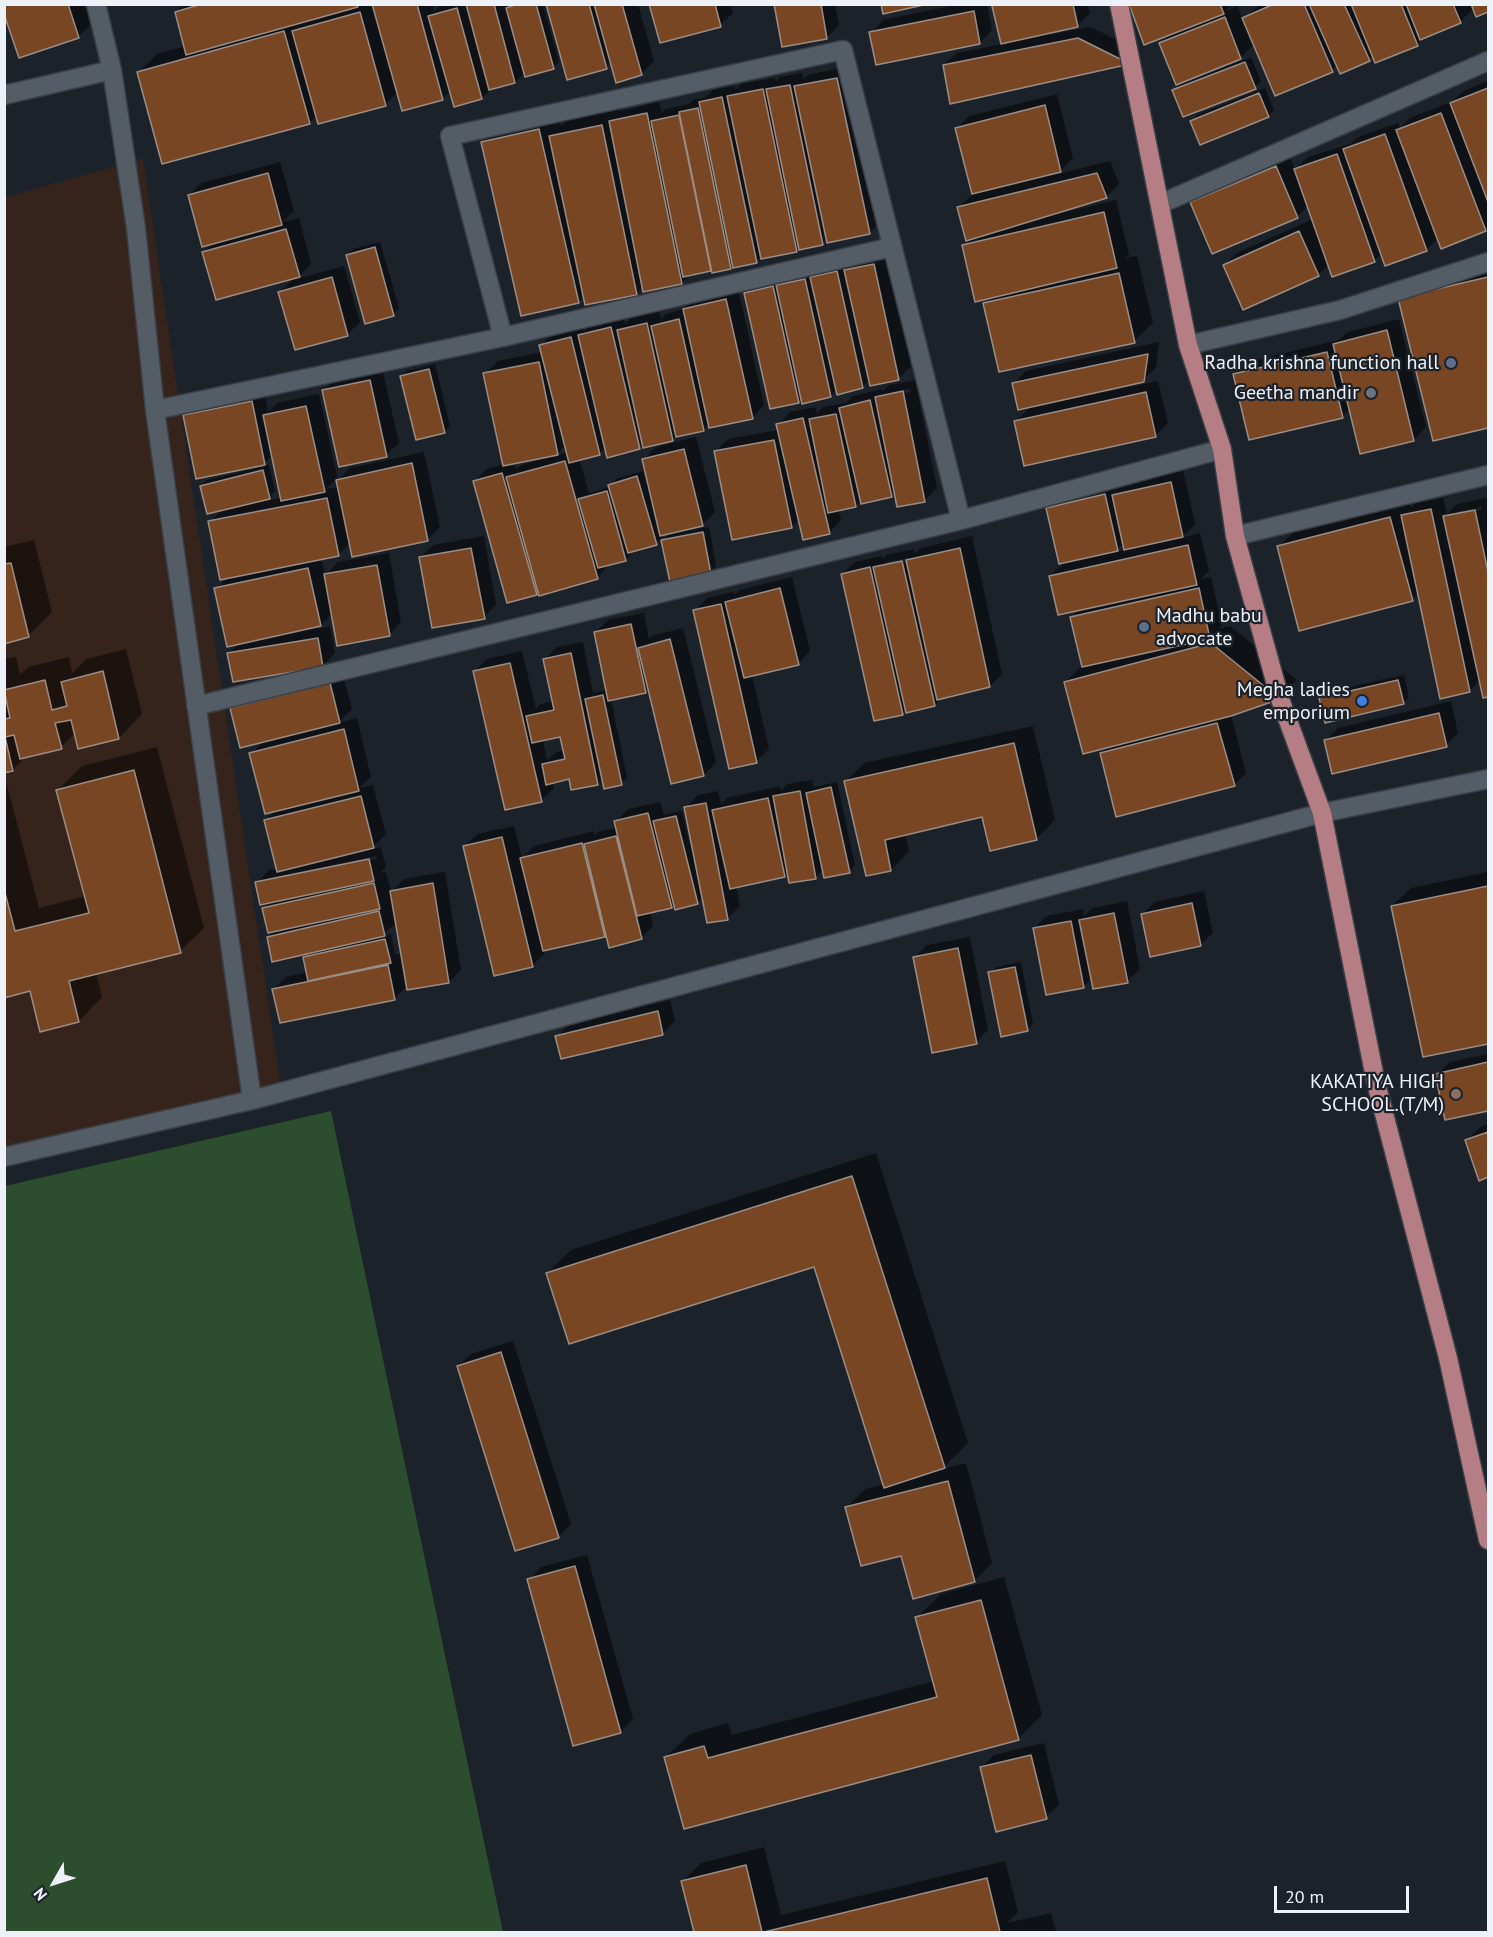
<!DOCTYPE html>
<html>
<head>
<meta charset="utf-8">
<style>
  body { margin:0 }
  #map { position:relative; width:1493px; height:1937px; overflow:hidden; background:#1c222a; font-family:"PT Sans",sans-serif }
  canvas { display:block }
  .frame { position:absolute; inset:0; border:6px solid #eef2f8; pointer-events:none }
  .north { position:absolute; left:24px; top:1853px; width:60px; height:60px; -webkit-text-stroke:4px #1c222a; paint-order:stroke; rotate:231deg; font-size:16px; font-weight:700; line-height:24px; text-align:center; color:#eef2f8 }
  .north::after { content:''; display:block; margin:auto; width:21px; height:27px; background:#eef2f8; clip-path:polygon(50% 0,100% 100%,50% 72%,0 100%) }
  .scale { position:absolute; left:1274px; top:1886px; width:135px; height:27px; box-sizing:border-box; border:3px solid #eef2f8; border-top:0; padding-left:8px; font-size:18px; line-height:21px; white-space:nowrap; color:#eef2f8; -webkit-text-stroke:4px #1c222a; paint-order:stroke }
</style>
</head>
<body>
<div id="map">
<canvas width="1493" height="1937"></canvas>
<div class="frame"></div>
<div class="north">N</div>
<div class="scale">20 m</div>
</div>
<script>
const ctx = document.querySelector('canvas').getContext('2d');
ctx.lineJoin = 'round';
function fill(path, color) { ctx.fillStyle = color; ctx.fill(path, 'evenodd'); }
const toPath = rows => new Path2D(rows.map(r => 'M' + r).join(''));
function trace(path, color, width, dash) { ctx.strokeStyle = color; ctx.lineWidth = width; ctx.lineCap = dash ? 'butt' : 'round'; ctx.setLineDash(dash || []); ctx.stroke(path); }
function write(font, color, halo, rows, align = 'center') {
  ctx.font = font + ' "PT Sans",sans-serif'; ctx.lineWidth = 4.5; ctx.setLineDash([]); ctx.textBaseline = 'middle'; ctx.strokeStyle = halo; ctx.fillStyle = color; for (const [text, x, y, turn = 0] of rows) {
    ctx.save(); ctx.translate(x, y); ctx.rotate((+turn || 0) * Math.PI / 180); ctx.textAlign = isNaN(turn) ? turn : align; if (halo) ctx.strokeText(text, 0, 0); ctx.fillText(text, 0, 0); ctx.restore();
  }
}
fill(toPath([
  [143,159,281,1088,5,1162,5,197]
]), '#36241c');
fill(toPath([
  [331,1111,503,1932,5,1932,5,1186]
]), '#2c4e2f');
fill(toPath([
  [4,4,84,4,91,24,78,37],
  [184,4,432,4,434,12,441,4,509,4,509,6,511,4,543,4,559,62,553,68,525,72,515,82,492,88,482,98,451,90,443,98,403,109,398,92,385,104,317,115,310,122,163,162,139,72,157,54,186,46,176,12],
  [547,4,638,4,654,61,641,74,612,62,606,67],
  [651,4,730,4,733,13,720,25],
  [775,4,835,4,839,25,827,37,783,45],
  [960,4,987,4,992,30,980,43,871,33,883,20],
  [995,4,1088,4,1090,13,1077,26,1051,31,1052,34,1091,27,1141,52,1130,63,944,65,957,53,1002,44,993,6],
  [1131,4,1232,4,1226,11,1237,6,1243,20,1260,4,1488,4,1488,10,1476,15,1474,8,1460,22,1426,36,1418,44,1376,61,1373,55,1369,60,1337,65,1332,70,1254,44,1240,58,1161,43,1171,33],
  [1251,57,1261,81,1255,87,1174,90,1180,85],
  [849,66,882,220,869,233,827,238,822,243,760,258,756,262,690,274,682,283,644,286,636,293,584,296,578,302,483,142,502,124,557,112,561,126,569,118,620,107,621,111,659,102,662,113,665,109,689,104,693,100,706,97,713,90,735,86,735,90,741,84,775,78,776,82,780,77,802,73,803,80,808,75],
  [1488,81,1488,226,1485,230,1438,238,1426,250,1382,253,1374,261,1329,265,1318,275,1224,265,1237,253,1313,219,1308,206,1297,217,1192,202,1204,190,1289,155,1295,170,1308,157,1350,144,1358,137,1398,123,1400,128,1410,118,1453,101,1464,91],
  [1265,88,1274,110,1268,116,1191,121,1197,115],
  [1057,94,1073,158,1057,174,1110,161,1119,184,1106,197,1061,210,1062,213,1116,200,1129,255,1125,258,1137,256,1153,323,1134,341,985,304,993,296,964,245,971,238,959,207,973,194,957,128,969,116],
  [280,162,294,211,282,222,299,218,311,264,296,279,344,266,360,322,347,335,280,292,295,277,204,252,214,242,189,195,202,183],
  [380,242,399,308,393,314,347,255,353,249],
  [886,252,911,366,899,378,871,384,870,379,862,387,837,389,831,396,802,397,798,401,745,293,758,281,849,259,851,266,859,258],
  [1488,264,1488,426,1434,439,1400,299],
  [738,288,764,405,752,418,710,423,703,430,676,435,672,439,643,444,640,448,606,447,599,454,579,458,589,493,610,487,616,479,643,471,647,486,649,485,643,460,656,447,696,437,715,512,702,525,689,528,690,530,709,527,716,566,710,572,663,540,671,532,661,534,662,538,656,544,630,551,631,554,625,560,609,564,597,578,539,590,536,594,474,481,487,469,504,464,485,374,498,361,543,352,541,345,553,333,583,326,584,331,592,323,624,316,625,324,631,318,659,311,661,319,666,314,684,309,697,297],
  [566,445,568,452,555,456],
  [550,455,550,457,521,465,516,469,514,462],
  [1399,319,1426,427,1414,440,1351,408,1342,416,1235,375,1248,362,1339,340,1348,332],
  [1159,342,1156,368,1143,380,1034,404,1035,407,1158,381,1168,423,1155,436,1016,421,1032,405,1014,383,1026,371],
  [435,364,450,426,444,432,401,376,407,371],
  [382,368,399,443,386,455,324,390,337,378],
  [915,380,937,488,925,500,896,492,891,496,862,500,855,506,839,510,841,520,829,533,800,519,791,527,715,452,728,439,779,430,778,425,790,412,815,407,817,413,823,407,846,403,853,396,882,389,883,391,889,385],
  [910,389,911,392,889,396,889,393],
  [264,389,268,412,277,403,319,394,338,480,350,468,424,452,440,527,428,539,351,542,338,555,321,558,325,576,338,562,389,553,401,622,389,635,333,613,317,629,330,626,335,653,323,665,229,653,240,642,216,589,228,577,210,522,224,508,201,486,207,480,269,465,275,491,269,497,259,500,259,502,282,498,273,455,264,463,184,416,197,403],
  [337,478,339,487,326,489],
  [1183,470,1195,524,1181,538,1200,533,1209,571,1201,579,1211,577,1222,625,1218,629,1230,626,1297,680,1279,697,1231,715,1246,773,1234,785,1101,753,1108,746,1065,682,1083,665,1072,617,1081,609,1050,576,1066,561,1048,508,1060,496,1118,483,1119,489,1126,483],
  [1124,543,1125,550,1114,552],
  [1443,498,1447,514,1457,504,1487,498,1488,506,1488,695,1484,696,1481,679,1469,691,1419,592,1412,600,1279,546,1298,528,1408,499,1411,508,1415,503],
  [1482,507,1482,510,1457,515,1457,512],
  [484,536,496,605,484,617,420,558,433,545],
  [972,536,1002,674,990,686,943,697,935,705,907,711,907,709,902,713,842,574,855,562,882,556,883,559,887,555,914,549,915,553,921,548],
  [909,558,910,561,887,565,887,562],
  [34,540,52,612,28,636,4,642,4,547],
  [792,577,810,651,798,664,752,675,769,749,756,761,695,611,707,598,733,592,734,595,739,590],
  [644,613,649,639,652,636,683,628,716,762,704,775,649,688,645,692,611,699,627,778,621,783,603,778,598,784,570,778,552,782,554,788,541,801,475,671,487,659,522,651,536,709,540,704,554,701,545,659,557,647,583,642,593,693,607,690,595,633,608,620],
  [561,736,564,750,556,752,547,760,543,740],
  [126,649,142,714,119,738,76,732,61,747,27,755,13,770,4,772,4,659,16,657,20,675,28,667,69,657,72,673,87,659],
  [342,672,352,709,338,723,357,718,371,777,359,788,373,785,386,834,371,849,381,847,386,867,380,873,386,872,391,892,404,879,445,872,461,970,449,982,408,985,395,998,274,989,286,977,308,972,305,958,311,951,268,937,276,930,263,909,271,901,257,883,269,870,278,869,266,820,276,810,251,754,265,740,232,709,244,696],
  [376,856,377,859,269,881,269,878],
  [397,922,402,953,395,955,391,934,382,936],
  [1404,675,1409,697,1403,703,1321,698,1327,692],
  [1451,701,1458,733,1446,745,1325,741,1338,728],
  [1033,726,1055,820,1036,839,984,816,905,834,909,851,891,870,867,874,846,781,864,763],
  [157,747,204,928,180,951,96,973,102,997,79,1021,41,1030,32,989,4,996,4,786,7,785,39,908,86,896,58,790,82,766],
  [812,780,814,787,837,782,855,865,849,871,824,869,816,877,789,872,785,876,736,886,740,906,728,918,708,922,703,897,697,903,674,903,671,906,650,911,653,926,641,938,607,933,605,936,544,950,545,953,533,965,495,975,464,847,477,834,514,826,522,859,534,846,594,831,595,835,598,832,617,828,616,822,628,809,660,802,664,815,682,811,689,842,692,842,685,808,698,795,718,791,721,804,727,798,780,786,781,791,787,784],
  [1488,872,1488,1042,1424,1055,1392,906,1411,888],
  [1204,891,1213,933,1200,945,1143,914,1155,902],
  [1127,901,1140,969,1127,981,1092,978,1083,987,1034,928,1047,916,1083,909,1084,916,1093,908],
  [970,937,988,1030,976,1042,915,957,927,945],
  [1021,962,1033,1024,1027,1030,990,973,996,967],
  [670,1000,675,1021,663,1033,557,1037,569,1024],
  [1488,1054,1488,1110,1446,1119,1437,1074,1450,1062],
  [1488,1124,1488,1176,1480,1179,1467,1140,1479,1128],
  [876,1153,968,1443,942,1469,966,1463,992,1563,974,1581,902,1554,847,1507,865,1489,885,1484,815,1265,547,1273,571,1250],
  [513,1341,571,1524,559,1536,516,1549,458,1366,471,1354],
  [587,1555,633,1719,620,1732,529,1580,541,1567],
  [1004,1577,1042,1715,1018,1739,685,1827,666,1757,690,1734,728,1723,732,1735,934,1681,917,1617,941,1594],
  [1044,1743,1059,1805,1046,1817,982,1767,994,1755],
  [764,1847,781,1915,1005,1861,1018,1912,1007,1923,1051,1913,1056,1932,695,1932,683,1881,701,1863]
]), '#0007');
const building = toPath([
  [4,4,68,4,79,38,19,58,4,14,4,4],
  [202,4,357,4,358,7,186,55,175,12,202,4],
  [372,4,417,4,443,100,402,111,372,4],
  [466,4,494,4,515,83,489,90,466,4],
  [518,4,536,4,554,69,525,77,506,8,518,4],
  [546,4,589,4,607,69,567,80,546,4],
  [594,4,622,4,642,75,616,83,594,4],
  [649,4,715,4,721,27,660,43,649,4],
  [774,4,821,4,827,39,782,47,774,4],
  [881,4,928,4,883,14,881,4],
  [996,4,1073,4,1078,27,1001,44,992,6,996,4],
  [1129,4,1220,4,1224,14,1144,45,1129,4],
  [1274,4,1304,4,1333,72,1275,96,1242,18,1274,4],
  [1309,4,1344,4,1370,61,1340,74,1309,4],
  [1351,4,1401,4,1418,46,1375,63,1351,4],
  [1406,4,1453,4,1461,23,1420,40,1406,4],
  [1471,4,1488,4,1488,12,1476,17,1471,4],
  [457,8,482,99,454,107,428,16,457,8],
  [974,11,980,44,876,65,869,32,974,11],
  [360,12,386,106,318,124,292,31,360,12],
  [1225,17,1241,59,1176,85,1159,43,1225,17],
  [284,31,310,124,162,164,137,72,284,31],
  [1078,38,1130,64,950,104,943,65,1078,38],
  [1245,62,1256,89,1183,117,1172,90,1245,62],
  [837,78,870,234,827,243,794,86,837,78],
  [790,85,823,245,799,250,766,89,790,85],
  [1488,88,1488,202,1450,103,1488,88],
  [763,89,797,252,761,259,727,96,763,89],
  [1259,93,1269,117,1200,145,1190,121,1259,93],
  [722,97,757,263,733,268,699,102,722,97],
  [1045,105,1061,172,972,194,955,128,1045,105],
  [698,108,731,269,712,273,679,112,698,108],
  [647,113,682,284,643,292,609,121,647,113],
  [1441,113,1486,231,1441,249,1396,130,1441,113],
  [679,115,711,271,683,277,651,121,679,115],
  [602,125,637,295,585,305,549,136,602,125],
  [539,129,579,303,521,316,481,142,539,129],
  [1385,134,1427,251,1385,266,1343,149,1385,134],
  [1337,154,1375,262,1332,277,1294,169,1337,154],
  [1276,166,1298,218,1212,254,1190,202,1276,166],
  [268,173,282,225,202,247,188,195,268,173],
  [1097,173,1107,198,966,241,957,207,1097,173],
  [1104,212,1117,268,975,302,962,245,1104,212],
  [286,229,300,277,216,300,202,252,286,229],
  [1299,231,1319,276,1243,310,1223,265,1299,231],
  [375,247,394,316,365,324,346,255,375,247],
  [874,264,899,380,870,386,844,270,874,264],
  [837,271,863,388,837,395,810,277,837,271],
  [1119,273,1135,343,999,372,983,303,1119,273],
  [332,277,348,336,295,350,278,292,332,277],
  [1488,277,1488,428,1433,441,1398,298,1488,277],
  [805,279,831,397,802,404,776,285,805,279],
  [773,286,799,403,770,409,744,293,773,286],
  [726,299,753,419,709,428,683,309,726,299],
  [679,319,704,431,676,437,651,326,679,319],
  [647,323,673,441,643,448,617,330,647,323],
  [611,327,640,449,607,458,578,335,611,327],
  [1387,330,1414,441,1360,454,1333,344,1387,330],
  [571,337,600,455,569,463,539,345,571,337],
  [1327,352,1343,418,1249,440,1233,374,1327,352],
  [1148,354,1144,382,1018,410,1012,383,1148,354],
  [539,362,558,455,503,466,483,373,539,362],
  [429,369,445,433,416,440,400,376,429,369],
  [370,380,387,457,339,467,322,390,370,380],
  [903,391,925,502,897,507,875,397,903,391],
  [1146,392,1156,437,1024,466,1014,421,1146,392],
  [870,400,892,497,861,504,839,408,870,400],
  [252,401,265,465,196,479,183,415,252,401],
  [306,406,325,492,281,501,263,415,306,406],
  [836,414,856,507,828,513,809,419,836,414],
  [803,418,830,534,803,540,776,424,803,418],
  [774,440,792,528,732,540,714,451,774,440],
  [684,449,703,526,660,536,642,459,684,449],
  [565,461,598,579,539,596,506,477,565,461],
  [412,463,428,541,352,557,336,480,412,463],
  [263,470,270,499,207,514,200,486,263,470],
  [502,473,537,595,507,603,473,481,502,473],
  [637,476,657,545,628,553,608,485,637,476],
  [1171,482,1183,537,1124,550,1112,495,1171,482],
  [607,491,626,561,598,568,578,499,607,491],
  [1105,494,1118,551,1059,564,1046,508,1105,494],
  [327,498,339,556,220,580,208,521,327,498],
  [1431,509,1470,692,1440,699,1401,515,1431,509],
  [1475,510,1488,572,1488,697,1483,698,1443,516,1475,510],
  [1390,517,1413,601,1299,631,1277,546,1390,517],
  [703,532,711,574,670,582,661,540,703,532],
  [1188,545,1197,585,1058,615,1049,576,1188,545],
  [471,548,485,619,432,628,419,557,471,548],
  [960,548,990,687,937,700,906,560,960,548],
  [902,561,935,706,906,713,873,567,902,561],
  [11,563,29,637,4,644,4,564,11,563],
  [377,565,390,636,337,646,324,574,377,565],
  [870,567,903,715,874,721,841,574,870,567],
  [308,568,321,626,227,647,214,588,308,568],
  [780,588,799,665,744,678,725,602,780,588],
  [1199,588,1210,639,1082,667,1070,617,1199,588],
  [721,604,757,763,729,769,693,610,721,604],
  [631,624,646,693,608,701,594,632,631,624],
  [318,638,323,667,233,682,227,653,318,638],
  [670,639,704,776,671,784,638,648,670,639],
  [1211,643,1280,699,1231,716,1083,754,1064,682,1211,643],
  [571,653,598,785,571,790,569,779,546,785,542,764,565,759,560,737,532,743,526,716,554,710,543,659,571,653],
  [510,663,542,802,505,810,473,671,510,663],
  [103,671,119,739,78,749,71,720,55,723,62,749,20,759,14,735,5,737,13,771,4,773,4,719,10,718,4,690,45,680,52,710,67,706,61,682,103,671],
  [1398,680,1404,704,1325,723,1319,698,1398,680],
  [330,683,340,723,240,748,230,708,330,683],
  [603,695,622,785,604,789,585,699,603,695],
  [1439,713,1447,747,1332,774,1324,740,1439,713],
  [1217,723,1235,786,1116,817,1100,753,1217,723],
  [344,729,359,791,265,814,249,753,344,729],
  [1014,743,1037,840,990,851,982,817,885,840,891,871,866,876,844,781,1014,743],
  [134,770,181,953,69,981,79,1022,40,1032,30,991,4,998,4,889,15,931,89,913,56,790,134,770],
  [831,787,850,873,824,878,806,793,831,787],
  [800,791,816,879,789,883,773,796,800,791],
  [361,796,374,848,277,872,264,820,361,796],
  [768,798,785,877,730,889,712,810,768,798],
  [706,803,728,920,707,923,684,807,706,803],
  [648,813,672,908,637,916,614,821,648,813],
  [676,816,698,904,675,910,653,821,676,816],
  [616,836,642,939,609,948,584,844,616,836],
  [502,837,533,967,494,976,463,846,502,837],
  [582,843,605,937,543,951,520,858,582,843],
  [369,859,374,881,260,905,255,882,369,859],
  [374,883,380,909,268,933,262,908,374,883],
  [433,883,449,983,407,990,390,891,433,883],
  [1488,886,1488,1044,1423,1057,1391,906,1488,886],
  [1192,903,1201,946,1150,957,1141,914,1192,903],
  [379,911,385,936,272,962,267,937,379,911],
  [1114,913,1128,983,1093,989,1079,920,1114,913],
  [1071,921,1084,988,1046,995,1033,928,1071,921],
  [385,939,391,963,308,981,303,957,385,939],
  [958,948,977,1044,932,1053,913,957,958,948],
  [388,965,395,1000,280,1023,272,989,388,965],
  [1015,967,1028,1031,1001,1037,988,972,1015,967],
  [658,1011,663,1035,561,1059,555,1036,658,1011],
  [1488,1062,1488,1111,1445,1120,1435,1074,1488,1062],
  [1488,1132,1488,1177,1479,1181,1465,1140,1488,1132],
  [852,1176,945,1468,884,1488,814,1267,569,1344,546,1273,852,1176],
  [501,1352,559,1538,515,1551,457,1366,501,1352],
  [948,1481,975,1582,913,1599,901,1556,861,1566,845,1507,948,1481],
  [575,1566,621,1733,573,1746,527,1579,575,1566],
  [981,1600,1019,1740,684,1829,664,1757,704,1746,708,1758,937,1697,915,1617,981,1600],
  [1031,1755,1047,1819,996,1832,980,1767,1031,1755],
  [746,1865,762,1932,694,1932,681,1881,746,1865],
  [987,1878,1000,1932,764,1932,987,1878]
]);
fill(building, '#794624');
trace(building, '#998d86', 1.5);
const minor = toPath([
  [96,4,112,70,136,228,155,410,252,1100,1322,813,1488,779],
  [4,95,112,70],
  [1160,204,1488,61],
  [503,337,892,247],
  [1188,345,1340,310,1488,262],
  [155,410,503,337,450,136,843,50,961,520],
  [1235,536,1488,475],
  [196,706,961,520,1222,449],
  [4,1157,252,1100]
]);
const major = toPath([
  [1119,4,1188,345,1222,449,1235,536,1280,699,1322,813,1376,1083,1448,1358,1488,1540]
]);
trace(minor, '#393f45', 21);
trace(major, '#393f45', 21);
trace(minor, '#545c65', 18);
trace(major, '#b57e85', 18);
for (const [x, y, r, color] of [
  [1451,363,6,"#5c6f8a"],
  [1371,393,6,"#6b7280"],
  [1144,627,6,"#5c6f8a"],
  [1362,701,6,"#3f7fe0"],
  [1456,1094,6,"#8d6e63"]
]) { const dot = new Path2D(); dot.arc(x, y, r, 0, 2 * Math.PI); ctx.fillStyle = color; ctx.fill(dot); trace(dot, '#1c222a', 2); }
write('20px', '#eef2f8', '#1c222a', [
  ["Radha krishna function hall",1439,363],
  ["Geetha mandir",1359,393],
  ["Madhu babu",1156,616,"left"],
  ["advocate",1156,639,"left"],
  ["Megha ladies",1350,690],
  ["emporium",1350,713],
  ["KAKATIYA HIGH",1444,1082],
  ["SCHOOL.(T/M)",1444,1105]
], 'right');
</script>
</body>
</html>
